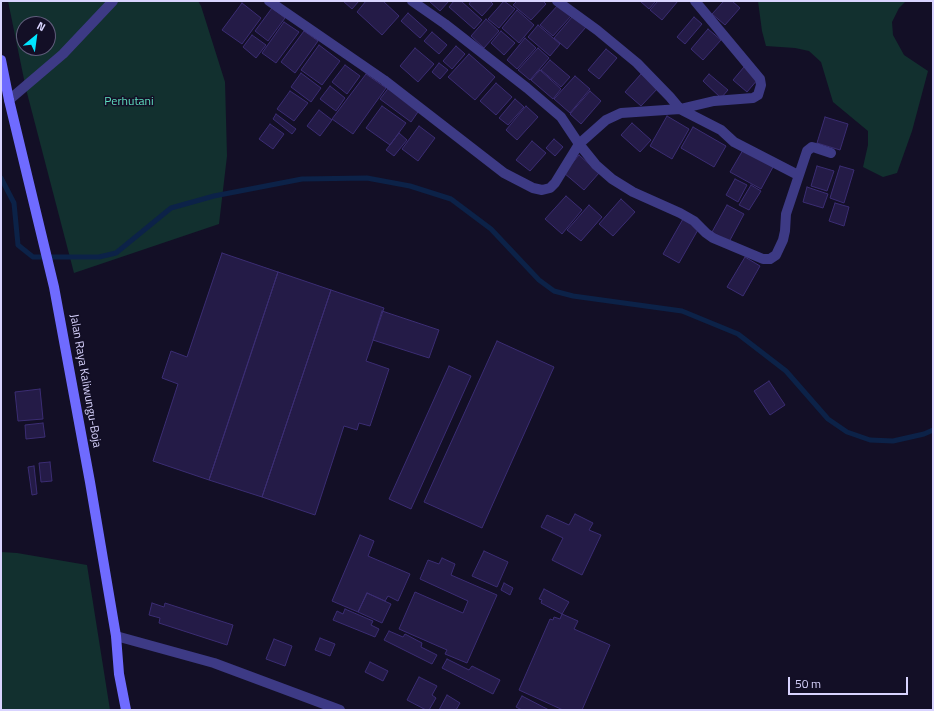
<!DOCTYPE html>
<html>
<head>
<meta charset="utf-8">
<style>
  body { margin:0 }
  #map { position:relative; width:934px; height:711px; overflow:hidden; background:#130f26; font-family:"Titillium Web",sans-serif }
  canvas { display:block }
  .frame { position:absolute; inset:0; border:2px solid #d9d4ff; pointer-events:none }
  .north { position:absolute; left:16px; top:16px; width:40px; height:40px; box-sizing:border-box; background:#130f26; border:1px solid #625e7d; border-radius:50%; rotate:29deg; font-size:11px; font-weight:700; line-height:16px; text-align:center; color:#d9d4ff }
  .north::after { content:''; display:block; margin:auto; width:14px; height:18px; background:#00e5ff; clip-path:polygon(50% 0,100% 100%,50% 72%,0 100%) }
  .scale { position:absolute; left:788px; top:677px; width:120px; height:18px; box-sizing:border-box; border:2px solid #d9d4ff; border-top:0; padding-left:5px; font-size:12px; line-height:14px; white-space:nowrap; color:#d9d4ff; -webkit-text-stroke:3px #130f26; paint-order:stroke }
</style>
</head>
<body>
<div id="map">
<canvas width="934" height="711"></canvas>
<div class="frame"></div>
<div class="north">N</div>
<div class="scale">50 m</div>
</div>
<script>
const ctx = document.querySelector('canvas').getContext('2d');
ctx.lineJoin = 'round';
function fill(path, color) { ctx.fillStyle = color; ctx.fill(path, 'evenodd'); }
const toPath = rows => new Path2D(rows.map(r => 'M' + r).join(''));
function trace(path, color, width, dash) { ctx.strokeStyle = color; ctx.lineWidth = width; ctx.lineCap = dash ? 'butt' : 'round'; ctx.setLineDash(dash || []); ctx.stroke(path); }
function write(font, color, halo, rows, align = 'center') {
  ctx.font = font + ' "Titillium Web",sans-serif'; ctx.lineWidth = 3; ctx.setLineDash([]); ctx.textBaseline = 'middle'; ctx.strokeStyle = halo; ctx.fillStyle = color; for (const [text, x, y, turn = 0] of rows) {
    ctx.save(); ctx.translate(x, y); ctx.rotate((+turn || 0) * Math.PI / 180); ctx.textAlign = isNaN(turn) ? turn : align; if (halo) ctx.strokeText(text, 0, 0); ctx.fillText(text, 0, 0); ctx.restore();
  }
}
fill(toPath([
  [8,1,198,1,201,6,225,82,227,156,219,224,74,273,26,89],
  [24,24,48,24,48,48,24,48],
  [758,1,906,1,899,8,892,22,893,35,904,55,928,71,912,131,897,173,883,177,863,167,868,145,868,131,833,102,821,62,809,51,795,48,766,46,762,31],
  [1,552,17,553,87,565,110,710,1,710]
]), '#12302f');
trace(toPath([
  [1,178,14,203,18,245,33,257,99,257,116,253,171,208,214,196,302,179,367,178,410,186,451,199,491,229,539,280,554,291,573,296,682,311,738,334,786,371,828,419,847,432,870,440,893,441,924,434,933,430]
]), '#0c2248', 5);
const building = toPath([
  [343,1,359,1,352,9,343,1],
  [366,1,383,1,399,16,382,35,357,12,366,1],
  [429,1,449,1,440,11,429,1],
  [454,1,461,1,482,20,474,29,449,7,454,1],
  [471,1,490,1,493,4,482,16,469,4,471,1],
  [504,1,515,9,499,28,488,19,504,1],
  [517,1,543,1,546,4,531,20,513,5,517,1],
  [640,1,656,1,649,9,640,1],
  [658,1,678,1,662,20,650,10,658,1],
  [724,1,732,1,740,8,725,25,712,14,724,1],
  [242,3,261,18,242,44,222,30,242,3],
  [558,5,571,16,553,36,540,25,558,5],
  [272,8,285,18,268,41,255,31,272,8],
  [517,10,534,25,519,43,502,28,517,10],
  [408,13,427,30,420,38,401,21,408,13],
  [573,16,586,27,567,49,554,38,573,16],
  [694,17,702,24,685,44,677,37,694,17],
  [486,19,499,31,484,48,471,36,486,19],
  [284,22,299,32,276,63,262,53,284,22],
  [538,25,560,44,550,56,528,37,538,25],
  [708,29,721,40,703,60,691,49,708,29],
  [304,31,318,41,295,73,281,62,304,31],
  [501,31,515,43,504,55,491,43,501,31],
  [432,32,447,45,439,54,424,41,432,32],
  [252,35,266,45,256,58,243,47,252,35],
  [525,38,536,48,517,69,507,60,525,38],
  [319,45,340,61,322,85,301,70,319,45],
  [456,46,465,54,452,69,443,61,456,46],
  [415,48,434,64,418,82,400,66,415,48],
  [538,48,549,58,530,80,518,70,538,48],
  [606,49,617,58,599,79,588,70,606,49],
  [469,54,495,77,475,100,448,77,469,54],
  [550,60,570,77,561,87,541,70,550,60],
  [439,63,448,70,440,79,432,72,439,63],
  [345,65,360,76,347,94,332,82,345,65],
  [744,67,758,79,747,92,733,80,744,67],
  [540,70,561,89,553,99,531,80,540,70],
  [301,73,321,88,311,102,291,87,301,73],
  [366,74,386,88,353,134,332,119,366,74],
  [641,74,658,88,641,106,625,92,641,74],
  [709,74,728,90,721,98,703,81,709,74],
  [575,76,590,89,570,113,554,99,575,76],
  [496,83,512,97,496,115,480,101,496,83],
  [330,86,345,98,336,111,320,99,330,86],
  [390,86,420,109,411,122,380,99,390,86],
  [290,91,308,103,294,121,277,109,290,91],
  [590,91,601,101,581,124,570,114,590,91],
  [515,99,524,107,508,125,499,118,515,99],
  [382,106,406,123,390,145,366,128,382,106],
  [526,106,538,117,517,140,506,130,526,106],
  [319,110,332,120,320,136,307,126,319,110],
  [276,114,296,129,292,134,273,119,276,114],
  [667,116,689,129,672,159,650,146,667,116],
  [825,117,848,124,840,150,817,143,825,117],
  [632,123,651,140,640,152,621,135,632,123],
  [270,124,284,134,273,149,259,139,270,124],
  [419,126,435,138,418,161,402,149,419,126],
  [693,127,726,146,714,167,681,148,693,127],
  [399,133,407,140,394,156,386,150,399,133],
  [554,139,563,147,555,156,546,148,554,139],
  [532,141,546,153,530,171,516,160,532,141],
  [743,150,773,167,761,189,730,172,743,150],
  [579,155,599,173,584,190,564,173,579,155],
  [817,166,834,171,827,191,811,186,817,166],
  [840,166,854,170,844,203,830,198,840,166],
  [735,179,747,185,738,202,726,195,735,179],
  [751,185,761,191,749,210,739,205,751,185],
  [807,187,828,194,823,208,803,202,807,187],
  [566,196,582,210,562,234,545,219,566,196],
  [621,199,635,212,613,236,599,224,621,199],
  [835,203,849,207,844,226,829,221,835,203],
  [589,205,602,217,581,241,567,230,589,205],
  [727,205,744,214,729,242,712,232,727,205],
  [683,219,699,228,679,263,663,254,683,219],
  [222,253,278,272,209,480,153,461,178,384,162,378,171,351,187,357,222,253],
  [745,257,760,266,743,296,727,287,745,257],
  [278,272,331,290,262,497,209,480,278,272],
  [331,290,384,308,366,361,389,369,370,426,359,423,357,430,344,426,315,515,262,497,331,290],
  [382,311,439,330,429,358,373,340,382,311],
  [497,341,554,367,482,528,424,502,497,341],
  [449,366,471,376,411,509,389,499,449,366],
  [769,381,785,405,770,415,754,391,769,381],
  [40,389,43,419,18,421,15,392,40,389],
  [43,423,45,437,26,439,25,425,43,423],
  [50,462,52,481,41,482,39,463,50,462],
  [34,466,37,494,32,495,28,467,34,466],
  [575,514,593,523,589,530,601,535,582,575,552,560,563,538,541,527,547,515,569,525,575,514],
  [360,535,374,541,368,556,410,574,398,601,388,596,385,601,367,593,358,612,332,601,360,535],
  [484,551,508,562,497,587,472,576,484,551],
  [442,558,455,564,451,575,497,595,467,663,445,654,447,650,399,629,415,592,463,613,468,601,420,579,428,560,439,564,442,558],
  [504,583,513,588,510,595,501,590,504,583],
  [544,589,569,602,562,614,541,603,542,600,539,599,544,589],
  [367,593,391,604,382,623,358,612,367,593],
  [152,603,164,607,165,603,233,625,227,645,159,623,160,618,149,615,152,603],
  [345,609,373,621,371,625,379,629,375,637,333,620,337,611,343,614,345,609],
  [562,614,578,621,574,629,610,645,582,710,563,710,519,690,550,619,553,620,554,617,560,619,562,614],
  [389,631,403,637,405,634,422,643,421,647,437,655,432,664,384,640,389,631],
  [320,638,335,644,330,656,315,650,320,638],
  [274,639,292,646,285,666,266,659,274,639],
  [447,659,469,670,472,666,500,680,493,694,442,668,447,659],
  [370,662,388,671,383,681,365,672,370,662],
  [419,677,437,686,432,695,436,698,429,710,426,710,407,700,419,677],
  [447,695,460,703,456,710,439,710,447,695],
  [522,696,549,710,522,710,516,707,522,696]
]);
fill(building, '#241b47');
trace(building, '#3b2d73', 1);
trace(toPath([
  [269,1,384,80,504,173,533,188,542,190,550,188,555,183,579,144,606,120,621,113,680,109,714,101,753,98,758,95,761,85,760,79,695,1],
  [412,1,445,24,527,88,561,117,579,144,596,165,612,179,633,192,680,213,694,221,706,233,713,238,763,259,770,259,776,255,783,240,785,231,786,214,807,151,812,147,816,148,831,153],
  [557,1,597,30,637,63,670,97,680,109,721,130,734,142,798,175],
  [9,100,63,54,113,1],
  [116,636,214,663,340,710]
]), '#3d3a85', 10);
trace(toPath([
  [1,60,9,100,54,287,90,482,116,636,119,674,126,710]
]), '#6f6bff', 10);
write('12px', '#5fe0c0', '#130f26', [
  ["Perhutani",129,102]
]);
write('12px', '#d9d4ff', '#130f26', [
  ["Jalan Raya Kaliwungu-Boja",85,381,80]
]);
</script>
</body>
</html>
